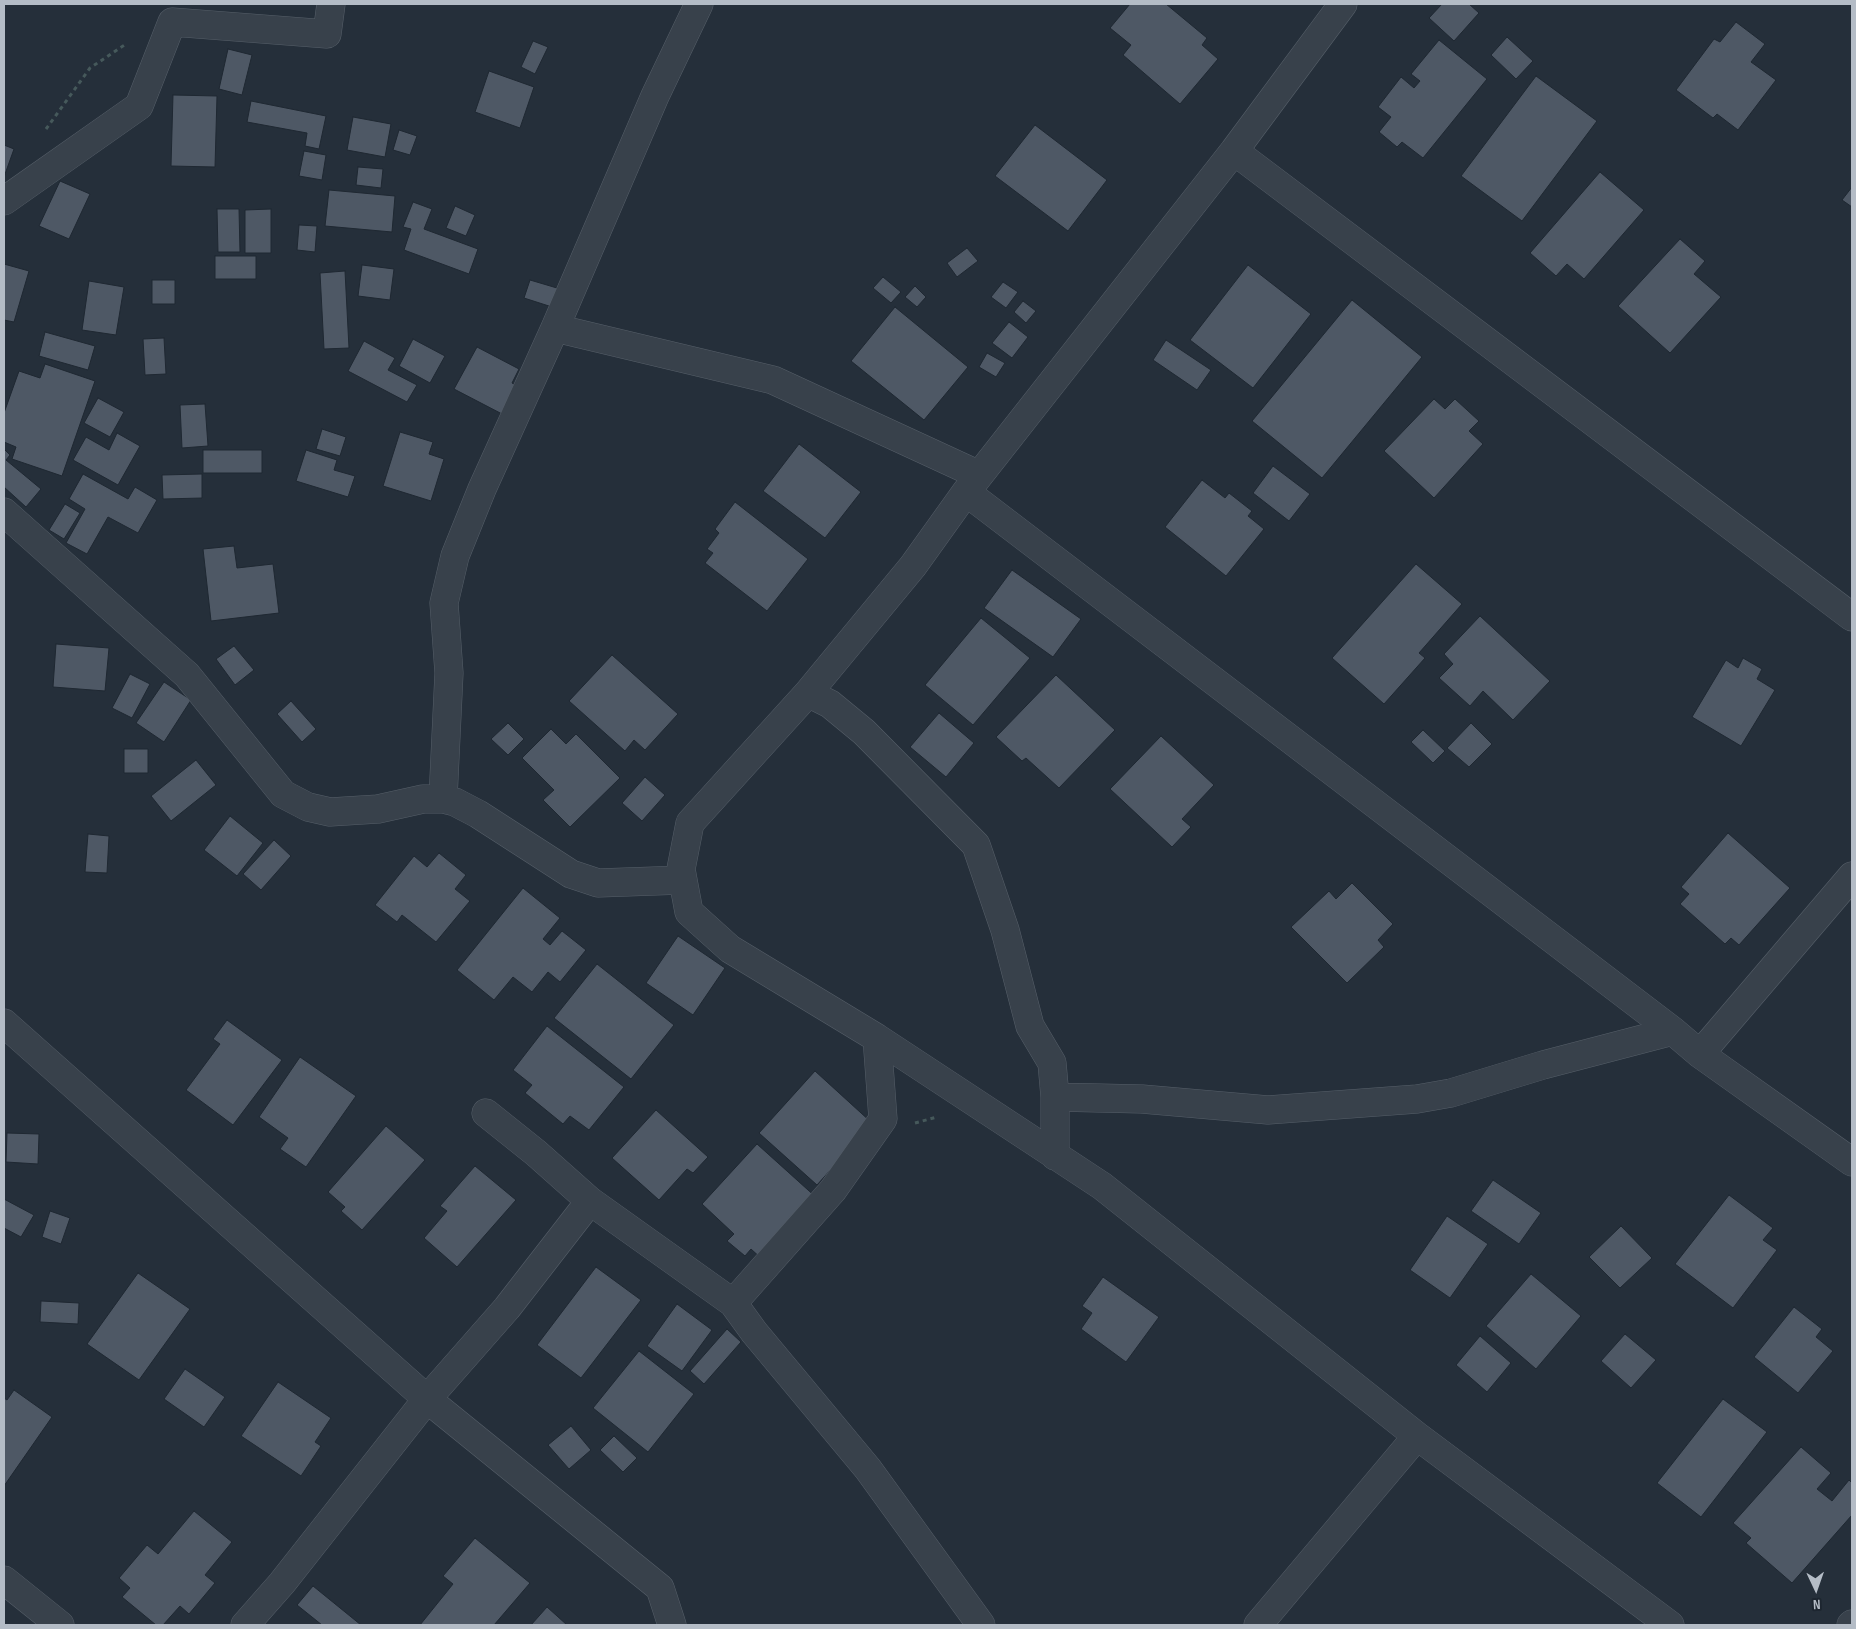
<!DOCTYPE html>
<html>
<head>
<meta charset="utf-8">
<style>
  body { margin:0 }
  #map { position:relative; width:1856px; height:1629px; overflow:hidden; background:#252f3a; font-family:"Sofia Sans Condensed",sans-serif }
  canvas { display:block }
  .frame { position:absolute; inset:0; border:5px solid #b4bcc6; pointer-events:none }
  .north { position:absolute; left:1791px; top:1564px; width:50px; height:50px; -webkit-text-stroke:4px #1d2630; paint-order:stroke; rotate:177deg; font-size:14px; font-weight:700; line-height:20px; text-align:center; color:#b4bcc6 }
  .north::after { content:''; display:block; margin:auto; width:18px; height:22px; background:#b4bcc6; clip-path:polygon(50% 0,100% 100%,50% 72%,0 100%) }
</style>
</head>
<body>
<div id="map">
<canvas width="1856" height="1629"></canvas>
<div class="frame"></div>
<div class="north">N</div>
</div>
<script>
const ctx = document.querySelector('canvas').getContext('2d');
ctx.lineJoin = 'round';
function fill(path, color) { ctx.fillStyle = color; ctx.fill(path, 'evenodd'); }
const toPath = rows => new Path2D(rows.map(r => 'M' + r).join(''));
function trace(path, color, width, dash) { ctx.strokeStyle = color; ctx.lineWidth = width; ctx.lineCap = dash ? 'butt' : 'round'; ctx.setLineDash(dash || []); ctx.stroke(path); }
const building = toPath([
  [1130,4,1166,4,1207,38,1202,45,1218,59,1180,104,1123,55,1131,45,1110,28,1130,4],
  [1442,4,1469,4,1479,13,1454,41,1429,18,1442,4],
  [1736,22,1765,44,1751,62,1776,80,1738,130,1717,114,1713,118,1676,90,1714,39,1720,42,1736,22],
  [1507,37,1533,61,1516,79,1491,55,1507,37],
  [1439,40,1487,79,1423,158,1402,142,1397,147,1379,132,1391,117,1378,107,1401,77,1414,88,1420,81,1411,74,1439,40],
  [533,41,548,47,535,74,521,67,533,41],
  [228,49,252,55,242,95,219,89,228,49],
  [489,71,534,87,520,128,475,112,489,71],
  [1536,76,1597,121,1522,221,1461,176,1536,76],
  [173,95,217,96,215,167,171,166,173,95],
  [251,101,326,116,319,149,305,146,307,133,247,122,251,101],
  [353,117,391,124,385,157,347,150,353,117],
  [1035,125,1107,180,1068,231,995,176,1035,125],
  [399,130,417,136,410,155,393,150,399,130],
  [4,145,14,149,4,177,4,145],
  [304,151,326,155,322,180,299,176,304,151],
  [358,167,383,169,381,188,356,185,358,167],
  [1600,172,1644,210,1584,279,1567,264,1556,276,1530,253,1600,172],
  [60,181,90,194,69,239,39,226,60,181],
  [1852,187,1852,207,1842,200,1852,187],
  [329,190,395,196,392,232,325,226,329,190],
  [413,202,432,209,424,229,478,249,469,274,404,250,411,229,403,227,413,202],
  [455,206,475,215,466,236,446,228,455,206],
  [217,209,239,209,240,252,218,252,217,209],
  [271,209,271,253,245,253,245,210,271,209],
  [299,225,317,226,315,252,297,250,299,225],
  [1680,239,1705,261,1694,274,1721,297,1670,353,1618,306,1680,239],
  [967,248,978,261,957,277,947,263,967,248],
  [215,256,256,256,256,279,215,279,215,256],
  [4,264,29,271,14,322,4,320,4,264],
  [362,265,394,269,390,300,358,296,362,265],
  [1248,265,1311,314,1253,388,1190,340,1248,265],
  [345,271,349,348,324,349,320,273,345,271],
  [883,277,901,292,891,303,873,288,883,277],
  [152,280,175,280,175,304,152,304,152,280],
  [530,280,557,288,552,307,524,298,530,280],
  [89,281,124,287,116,335,82,330,89,281],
  [1003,282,1018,292,1006,308,991,297,1003,282],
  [915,286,926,297,917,307,905,297,915,286],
  [1352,300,1422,357,1322,478,1252,421,1352,300],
  [1023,301,1036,311,1026,323,1014,312,1023,301],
  [895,307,968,367,924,420,851,361,895,307],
  [1009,322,1028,337,1012,358,992,343,1009,322],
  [45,332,95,346,88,370,39,356,45,332],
  [164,338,166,374,145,375,143,339,164,338],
  [413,339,445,356,430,383,399,366,413,339],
  [1166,340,1211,370,1197,390,1153,360,1166,340],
  [364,341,395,358,388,370,417,385,407,402,348,371,364,341],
  [477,347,519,369,512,383,519,387,504,415,454,389,477,347],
  [987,353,1005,363,996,377,979,367,987,353],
  [45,364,95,381,62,476,12,459,16,447,4,442,4,413,19,371,40,378,45,364],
  [98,398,124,412,110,437,84,423,98,398],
  [1434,399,1445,409,1455,399,1479,421,1469,431,1483,444,1434,498,1384,451,1434,399],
  [205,404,208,446,182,448,180,405,205,404],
  [322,429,346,437,340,456,316,449,322,429],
  [400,432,433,442,429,454,444,459,431,501,383,486,400,432],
  [117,433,140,446,118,485,73,460,86,437,109,450,117,433],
  [799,444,861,492,825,538,763,491,799,444],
  [4,449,10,455,6,460,41,489,26,507,4,487,4,449],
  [203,450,262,450,262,473,203,473,203,450],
  [306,450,337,460,334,470,355,476,348,497,296,481,306,450],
  [1273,466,1310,494,1289,521,1253,493,1273,466],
  [83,474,128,499,135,487,157,500,138,533,108,517,87,554,66,543,85,509,69,499,83,474],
  [202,474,202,498,163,499,162,475,202,474],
  [1202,480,1225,498,1229,493,1252,511,1248,516,1264,529,1226,576,1165,527,1202,480],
  [735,502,808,559,767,611,705,563,713,553,707,549,719,533,715,529,735,502],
  [65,504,80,513,64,539,49,530,65,504],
  [234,546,237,568,273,564,279,613,211,621,203,549,234,546],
  [1416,564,1462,604,1419,653,1425,658,1384,704,1332,658,1416,564],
  [1012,570,1081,619,1053,657,984,608,1012,570],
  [1480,616,1550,681,1513,720,1483,691,1470,706,1439,678,1453,664,1444,654,1480,616],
  [981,618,1030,658,973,725,925,685,981,618],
  [56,644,109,648,105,691,53,687,56,644],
  [234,646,254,670,235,685,216,659,234,646],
  [612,655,678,714,645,750,634,740,625,751,569,701,612,655],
  [1743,658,1762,669,1757,679,1775,690,1741,746,1692,717,1726,660,1738,668,1743,658],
  [130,674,150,684,132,718,112,708,130,674],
  [1056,675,1115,730,1059,788,1026,758,1022,761,996,737,1056,675],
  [164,682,191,700,164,742,136,723,164,682],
  [291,701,316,729,302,742,277,714,291,701],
  [939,713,974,743,946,777,910,747,939,713],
  [508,723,524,739,508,755,491,739,508,723],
  [1471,723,1492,744,1469,767,1447,748,1471,723],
  [551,729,566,744,576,734,620,778,570,827,543,800,554,790,522,758,551,729],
  [1423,730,1445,751,1433,763,1411,742,1423,730],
  [1161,736,1214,785,1182,819,1191,827,1172,847,1110,789,1161,736],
  [124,749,148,749,148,773,124,773,124,749],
  [196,760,216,785,171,821,151,796,196,760],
  [645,777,665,795,642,821,622,803,645,777],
  [230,816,263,843,237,876,204,850,230,816],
  [1728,833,1790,888,1739,945,1731,938,1725,944,1680,904,1689,894,1681,887,1728,833],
  [88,834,109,836,107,873,85,872,88,834],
  [274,840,291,856,261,890,243,874,274,840],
  [439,853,466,875,455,889,470,901,436,942,402,915,397,922,375,905,414,856,427,867,439,853],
  [1352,883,1393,924,1378,940,1384,947,1347,983,1291,927,1329,891,1336,899,1352,883],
  [523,888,560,918,543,939,550,945,562,931,586,950,560,982,548,972,532,992,513,977,494,1000,457,970,523,888],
  [678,936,725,968,693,1015,646,983,678,936],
  [597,964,674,1025,631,1079,554,1018,597,964],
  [227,1020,282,1060,233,1125,186,1090,220,1044,213,1039,227,1020],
  [547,1026,624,1087,589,1130,570,1116,563,1124,525,1093,532,1085,513,1070,547,1026],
  [300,1057,356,1096,306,1167,280,1149,288,1138,259,1117,300,1057],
  [815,1071,872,1123,817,1185,759,1133,815,1071],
  [656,1110,708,1157,693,1173,687,1169,659,1200,612,1158,656,1110],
  [386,1126,425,1160,362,1230,341,1211,345,1207,328,1192,386,1126],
  [7,1133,39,1134,38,1164,6,1162,7,1133],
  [757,1144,818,1199,763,1260,751,1249,745,1256,727,1241,734,1234,702,1204,757,1144],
  [475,1166,516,1200,457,1267,424,1238,447,1211,440,1206,475,1166],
  [1493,1180,1541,1213,1519,1244,1471,1211,1493,1180],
  [1729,1195,1773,1228,1763,1240,1777,1250,1733,1308,1675,1264,1729,1195],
  [4,1199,34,1215,21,1237,4,1228,4,1199],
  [50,1211,70,1218,61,1244,42,1237,50,1211],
  [1447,1216,1488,1244,1450,1298,1410,1270,1447,1216],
  [1621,1226,1652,1258,1620,1288,1589,1257,1621,1226],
  [596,1267,641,1300,581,1378,537,1345,596,1267],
  [138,1273,190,1309,139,1380,87,1344,138,1273],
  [1531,1274,1581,1316,1536,1369,1486,1326,1531,1274],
  [1103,1277,1159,1317,1126,1362,1081,1329,1092,1313,1082,1306,1103,1277],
  [41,1301,79,1303,78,1324,40,1322,41,1301],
  [677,1304,712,1330,682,1371,647,1346,677,1304],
  [1794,1307,1822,1329,1816,1337,1833,1351,1798,1393,1754,1357,1794,1307],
  [727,1329,741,1342,704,1384,690,1371,727,1329],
  [1625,1334,1656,1360,1631,1388,1601,1361,1625,1334],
  [1480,1336,1511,1363,1487,1392,1456,1365,1480,1336],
  [639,1351,694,1394,648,1452,593,1408,639,1351],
  [185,1369,225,1397,204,1427,164,1399,185,1369],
  [278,1382,331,1418,315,1442,321,1446,301,1476,241,1436,278,1382],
  [14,1390,52,1417,4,1486,4,1398,7,1400,14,1390],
  [1723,1399,1767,1432,1701,1517,1657,1483,1723,1399],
  [571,1426,591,1450,569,1469,548,1445,571,1426],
  [614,1436,637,1458,623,1472,600,1450,614,1436],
  [1801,1447,1831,1473,1817,1489,1832,1501,1849,1480,1852,1483,1852,1515,1792,1583,1746,1543,1751,1538,1733,1523,1801,1447],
  [194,1511,232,1542,205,1575,215,1583,189,1614,180,1606,163,1625,156,1625,122,1597,130,1588,119,1578,147,1545,158,1554,194,1511],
  [475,1538,530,1583,494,1625,420,1625,453,1584,443,1576,475,1538],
  [313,1586,361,1625,322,1625,297,1605,313,1586],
  [547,1607,567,1625,531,1625,547,1607]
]);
fill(building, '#4e5865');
trace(building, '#1f2832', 1);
const minor = toPath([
  [1343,4,1234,151,966,492,913,566,808,693,690,823,681,869,683,880,689,912,730,949,877,1038,1102,1186,1417,1436,1670,1625],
  [1234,151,1852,617],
  [4,201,139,106,172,22,327,34,331,4],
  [555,328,773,380,979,475],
  [966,492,1673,1031,1700,1054,1852,1162],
  [4,512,187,675,283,794,308,807,330,812,378,809,423,799,443,799,455,802,478,814,571,874,598,883,683,880],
  [808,693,830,704,864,732,976,845,1005,930,1030,1026,1052,1063,1055,1097,1055,1156],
  [443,799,449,673,444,603,455,556,482,489,555,328,655,96,699,4],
  [4,1023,427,1399,660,1588,672,1625],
  [1700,1054,1852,876],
  [1055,1097,1142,1099,1268,1110,1417,1099,1451,1093,1543,1065,1673,1031],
  [486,1113,536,1153,590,1201,733,1303,754,1332,868,1469,981,1625],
  [733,1303,833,1190,883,1119,877,1038],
  [4,1580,60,1625],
  [245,1625,282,1583,427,1399,507,1308,590,1201],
  [1258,1625,1417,1436],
  [1851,1625,1852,1624]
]);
trace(minor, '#565f69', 29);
trace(toPath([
  [46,129,90,68,126,44],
  [915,1123,937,1117]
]), '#46595b', 3, [4, 4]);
trace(minor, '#38414b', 28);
</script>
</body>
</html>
